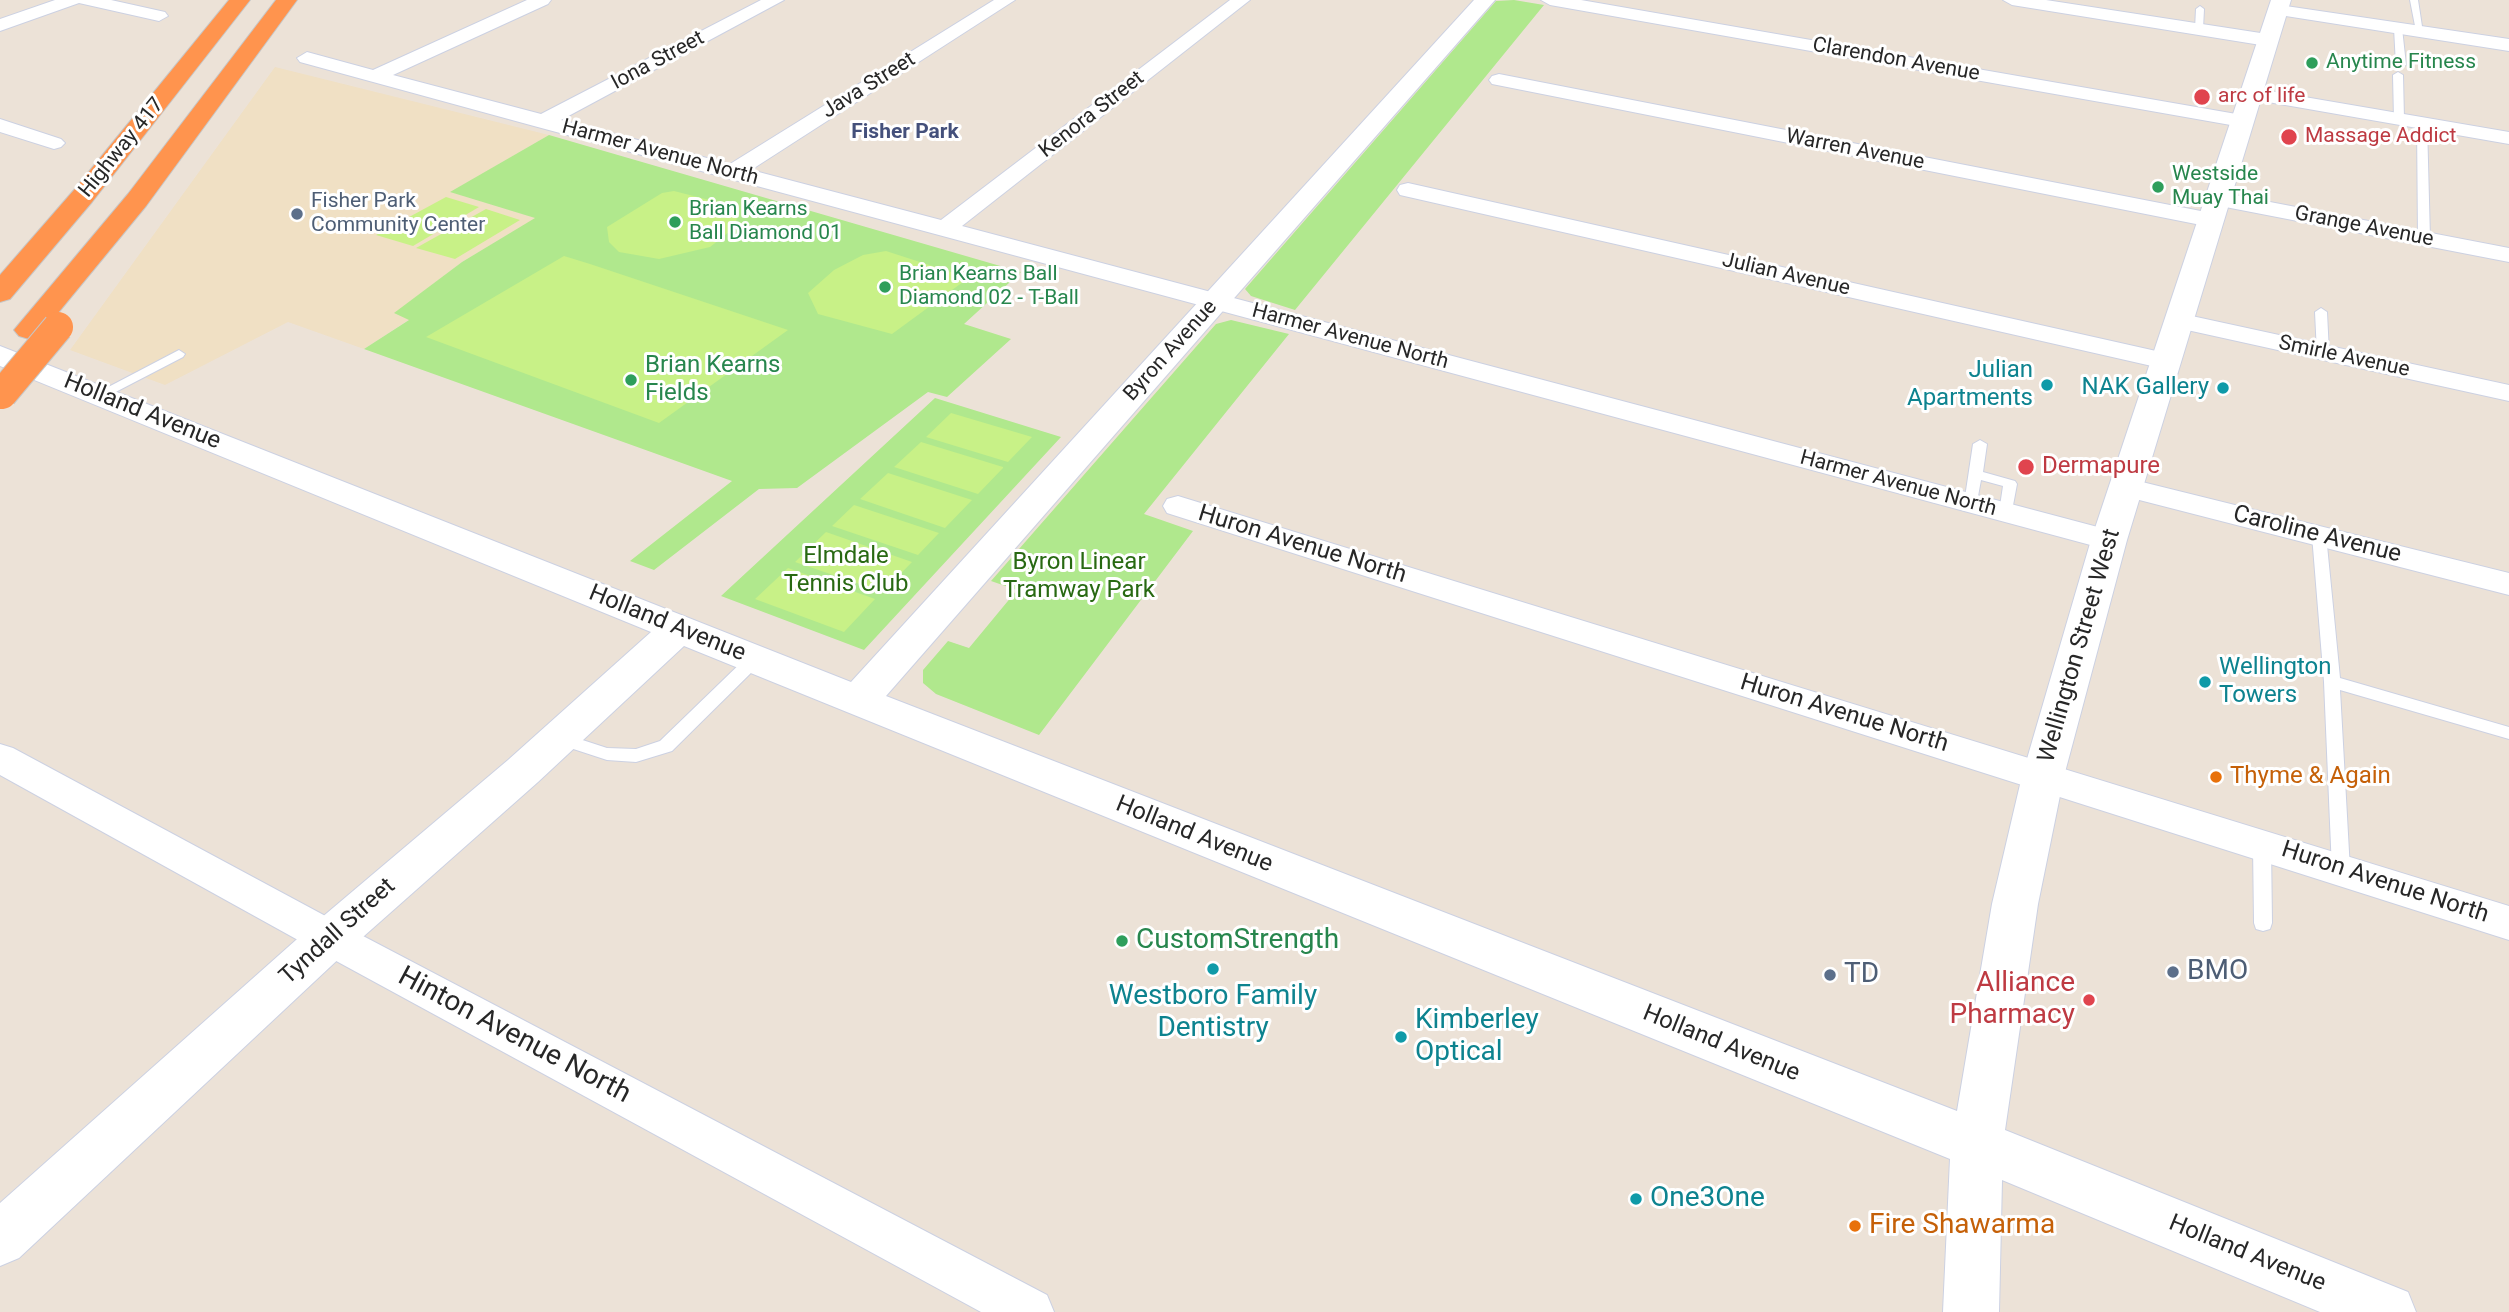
<!DOCTYPE html>
<html>
<head>
<meta charset="utf-8">
<style>
  body { margin:0 }
  canvas { display:block; background:#ece2d7 }
</style>
</head>
<body>
<canvas width="2509" height="1312"></canvas>
<script>
const ctx = document.querySelector('canvas').getContext('2d');
ctx.lineJoin = 'round';
function fill(path, color) { ctx.fillStyle = color; ctx.fill(path, 'evenodd'); }
const toPath = rows => new Path2D(rows.map(r => 'M' + r).join(''));
function trace(path, color, width, dash) { ctx.strokeStyle = color; ctx.lineWidth = width; ctx.lineCap = dash ? 'butt' : 'round'; ctx.setLineDash(dash || []); ctx.stroke(path); }
function write(font, color, halo, rows, align = 'center') {
  ctx.font = font + ' Roboto,sans-serif'; ctx.lineWidth = 6; ctx.setLineDash([]); ctx.textBaseline = 'middle'; ctx.strokeStyle = halo; ctx.fillStyle = color; for (const [text, x, y, turn = 0] of rows) {
    ctx.save(); ctx.translate(x, y); ctx.rotate((+turn || 0) * Math.PI / 180); ctx.textAlign = isNaN(turn) ? turn : align; if (halo) ctx.strokeText(text, 0, 0); ctx.fillText(text, 0, 0); ctx.restore();
  }
}
fill(toPath([
  [275,67,549,135,451,192,536,218,462,262,395,313,410,319,364,349,288,322,165,385,70,350]
]), '#f0e0c4');
fill(toPath([
  [1514,0,1544,5,1295,310,1251,296,1245,289,1496,1],
  [549,135,1021,272,964,324,1011,339,947,397,928,392,797,488,759,489,654,570,630,561,732,481,364,349,409,320,394,313,462,262,535,218,450,192],
  [1231,320,1289,334,1144,514,1193,531,1039,735,936,694,923,683,923,670,948,641,969,648,1017,590,991,581,1216,324],
  [935,398,1061,437,864,650,721,596]
]), '#b0e88d');
fill(toPath([
  [674,191,725,204,737,218,734,228,710,247,659,259,619,252,609,242,607,227,662,193],
  [446,197,479,207,413,246,376,235],
  [486,209,520,220,455,259,416,248],
  [886,251,957,274,963,282,892,334,818,314,808,293,834,270,863,255],
  [564,256,590,264,788,330,659,423,426,337],
  [951,413,1032,437,1008,462,926,437],
  [921,442,1003,467,1003,468,978,494,894,467],
  [888,473,972,500,945,528,860,499],
  [854,505,939,533,918,555,832,526],
  [826,532,912,562,883,592,795,562],
  [788,568,875,599,844,632,755,599]
]), '#c8f187');
const lane = toPath([
  [2410,0,2418,0,2423,33,2416,31,2410,0],
  [2200,6,2204,9,2203,29,2199,32,2195,29,2196,9,2200,6],
  [2398,25,2402,28,2406,65,2401,68,2396,65,2394,28,2398,25],
  [2398,72,2403,75,2404,119,2399,122,2394,119,2393,75,2398,72],
  [2422,120,2427,123,2430,239,2424,242,2418,239,2417,123,2422,120],
  [2321,308,2327,312,2329,353,2323,357,2317,353,2315,312,2321,308],
  [179,350,185,354,183,357,106,397,96,397,95,394,179,350],
  [1980,440,1987,444,1983,472,2015,481,2017,484,2011,516,2001,516,1999,513,2003,486,1981,480,1976,507,1971,509,1964,504,1973,444,1980,440],
  [2319,530,2326,535,2340,678,2509,727,2509,739,2340,690,2350,870,2347,875,2341,878,2335,875,2332,870,2324,682,2312,535,2319,530],
  [755,653,763,659,761,663,672,751,636,762,607,760,552,742,550,738,552,734,558,732,607,748,636,749,660,741,749,655,755,653],
  [2262,838,2268,840,2271,845,2272,923,2270,929,2263,931,2256,929,2254,923,2253,845,2256,840,2262,838]
]);
const street = toPath([
  [55,0,111,0,165,12,168,16,159,21,79,3,0,31,0,19,55,0],
  [527,0,551,0,548,4,393,75,541,114,761,0,784,0,561,120,730,164,994,0,1015,0,751,170,941,220,1230,0,1250,0,962,226,2109,530,2120,533,2124,540,2120,547,2109,550,534,126,300,62,297,58,307,52,373,70,527,0],
  [1541,0,1581,0,2242,115,2249,117,2252,121,2249,125,2242,127,1550,5,1541,0],
  [2003,0,2046,0,2267,34,2276,40,2267,46,2012,5,2003,0],
  [2279,5,2509,39,2509,51,2273,14,2270,10,2279,5],
  [1499,74,2211,213,2219,215,2222,220,2219,225,2211,227,1492,84,1489,80,1492,76,1499,74],
  [2252,88,2509,132,2509,144,2245,98,2242,94,2245,90,2252,88],
  [0,119,61,139,65,143,61,147,54,149,0,132,0,119],
  [1408,183,2165,353,2174,355,2178,361,2174,367,2165,369,1400,195,1397,190,1400,185,1408,183],
  [2218,192,2509,248,2509,262,2210,204,2207,199,2210,194,2218,192],
  [2178,313,2509,385,2509,401,2169,326,2165,321,2169,316,2178,313],
  [2126,478,2509,573,2509,595,2116,494,2111,487,2116,480,2126,478],
  [1178,496,2509,906,2509,940,1167,513,1163,506,1167,499,1178,496],
  [0,744,13,748,344,926,1047,1295,1054,1312,981,1312,316,950,0,775,0,744]
]);
const secondary = toPath([
  [1474,0,1495,0,886,696,1957,1111,1992,904,2022,776,2091,540,2271,0,2291,0,2127,540,2064,776,2038,904,2005,1130,2408,1292,2416,1312,2320,1312,2002,1180,1999,1312,1943,1312,1950,1159,684,646,538,782,346,952,19,1258,0,1266,0,1203,314,924,508,760,651,632,0,366,0,346,851,682,1474,0]
]);
const highway = toPath([
  [229,0,250,0,92,202,10,299,0,302,0,275,74,190,229,0],
  [276,0,297,0,146,206,39,336,29,339,19,336,14,330,19,324,128,194,276,0]
]);
trace(lane, '#ccd1e2', 2);
trace(street, '#ccd1e2', 2);
trace(secondary, '#ccd1e2', 2);
trace(highway, '#c7c7c7', 2);
fill(lane, '#fff');
fill(street, '#fff');
fill(secondary, '#fff');
fill(highway, '#ff944e');
const highwayBridge = toPath([
  [2,394,58,327]
]);
trace(highwayBridge, '#c7c7c7', 32, []);
trace(highwayBridge, '#ff944e', 30);
for (const [x, y, r, color] of [
  [2312,63,7,"#2e9e5b"],
  [2202,97,9,"#e0444e"],
  [2289,137,9,"#e0444e"],
  [2158,187,7,"#2e9e5b"],
  [297,214,7,"#5c6f8a"],
  [675,222,7,"#2e9e5b"],
  [885,287,7,"#2e9e5b"],
  [631,380,7,"#2e9e5b"],
  [2047,385,7,"#0f9aa8"],
  [2223,388,7,"#0f9aa8"],
  [2026,467,9,"#e0444e"],
  [2205,682,7,"#0f9aa8"],
  [2216,777,7,"#e8710a"],
  [1122,941,7,"#2e9e5b"],
  [1213,969,7,"#0f9aa8"],
  [2173,972,7,"#5c6f8a"],
  [1830,975,7,"#5c6f8a"],
  [2089,1000,7,"#e0444e"],
  [1401,1037,7,"#0f9aa8"],
  [1636,1199,7,"#0f9aa8"],
  [1855,1226,7,"#e8710a"]
]) { const dot = new Path2D(); dot.arc(x, y, r, 0, 2 * Math.PI); ctx.fillStyle = color; ctx.fill(dot); trace(dot, '#fff', 2.5); }
write('21px', '#272727', '#fff', [
  ["Clarendon Avenue",1896,60,10],
  ["Iona Street",658,61,-28],
  ["Java Street",869,86,-32],
  ["Kenora Street",1092,115,-38],
  ["Highway 417",122,148,-51],
  ["Warren Avenue",1855,150,11],
  ["Harmer Avenue North",660,153,15],
  ["Grange Avenue",2364,227,11],
  ["Julian Avenue",1786,275,13],
  ["Harmer Avenue North",1350,337,15],
  ["Byron Avenue",1171,351,-48],
  ["Smirle Avenue",2344,357,12],
  ["Harmer Avenue North",1898,484,15]
]);
write('21px', '#27864d', '#fff', [
  ["Anytime Fitness",2326,63],
  ["Westside",2172,175],
  ["Muay Thai",2172,199],
  ["Brian Kearns",689,210],
  ["Ball Diamond 01",689,234],
  ["Brian Kearns Ball",899,275],
  ["Diamond 02 - T-Ball",899,299]
], 'left');
write('21px', '#be3a42', '#fff', [
  ["arc of life",2218,97],
  ["Massage Addict",2305,137]
], 'left');
write('bold 21px', '#44507b', '#fff', [
  ["Fisher Park",905,133]
]);
write('21px', '#4e5e75', '#fff', [
  ["Fisher Park",311,202],
  ["Community Center",311,226]
], 'left');
write('24px', '#27864d', '#fff', [
  ["Brian Kearns",645,366],
  ["Fields",645,394]
], 'left');
write('24px', '#0d838f', '#fff', [
  ["Julian",2033,371],
  ["Apartments",2033,399],
  ["NAK Gallery",2209,388],
  ["Wellington",2219,668,"left"],
  ["Towers",2219,696,"left"]
], 'right');
write('24px', '#272727', '#fff', [
  ["Holland Avenue",142,412,22],
  ["Caroline Avenue",2317,535,14],
  ["Huron Avenue North",1302,545,17],
  ["Holland Avenue",667,624,22],
  ["Wellington Street West",2080,646,-74],
  ["Huron Avenue North",1844,714,17],
  ["Holland Avenue",1194,835,22],
  ["Huron Avenue North",2385,883,18],
  ["Tyndall Street",338,932,-42],
  ["Holland Avenue",1721,1044,22],
  ["Holland Avenue",2247,1254,22]
]);
write('24px', '#be3a42', '#fff', [
  ["Dermapure",2042,467]
], 'left');
write('24px', '#286912', '#fff', [
  ["Elmdale",846,557],
  ["Tennis Club",846,585],
  ["Byron Linear",1079,563],
  ["Tramway Park",1079,591]
]);
write('24px', '#c56008', '#fff', [
  ["Thyme & Again",2230,777]
], 'left');
write('28px', '#27864d', '#fff', [
  ["CustomStrength",1136,941]
], 'left');
write('28px', '#4e5e75', '#fff', [
  ["BMO",2187,972],
  ["TD",1844,975]
], 'left');
write('28px', '#be3a42', '#fff', [
  ["Alliance",2075,984],
  ["Pharmacy",2075,1016]
], 'right');
write('28px', '#0d838f', '#fff', [
  ["Westboro Family",1213,997,"center"],
  ["Dentistry",1213,1029,"center"],
  ["Kimberley",1415,1021],
  ["Optical",1415,1053],
  ["One3One",1650,1199]
], 'left');
write('28px', '#272727', '#fff', [
  ["Hinton Avenue North",514,1036,28]
]);
write('28px', '#c56008', '#fff', [
  ["Fire Shawarma",1869,1226]
], 'left');
</script>
</body>
</html>
